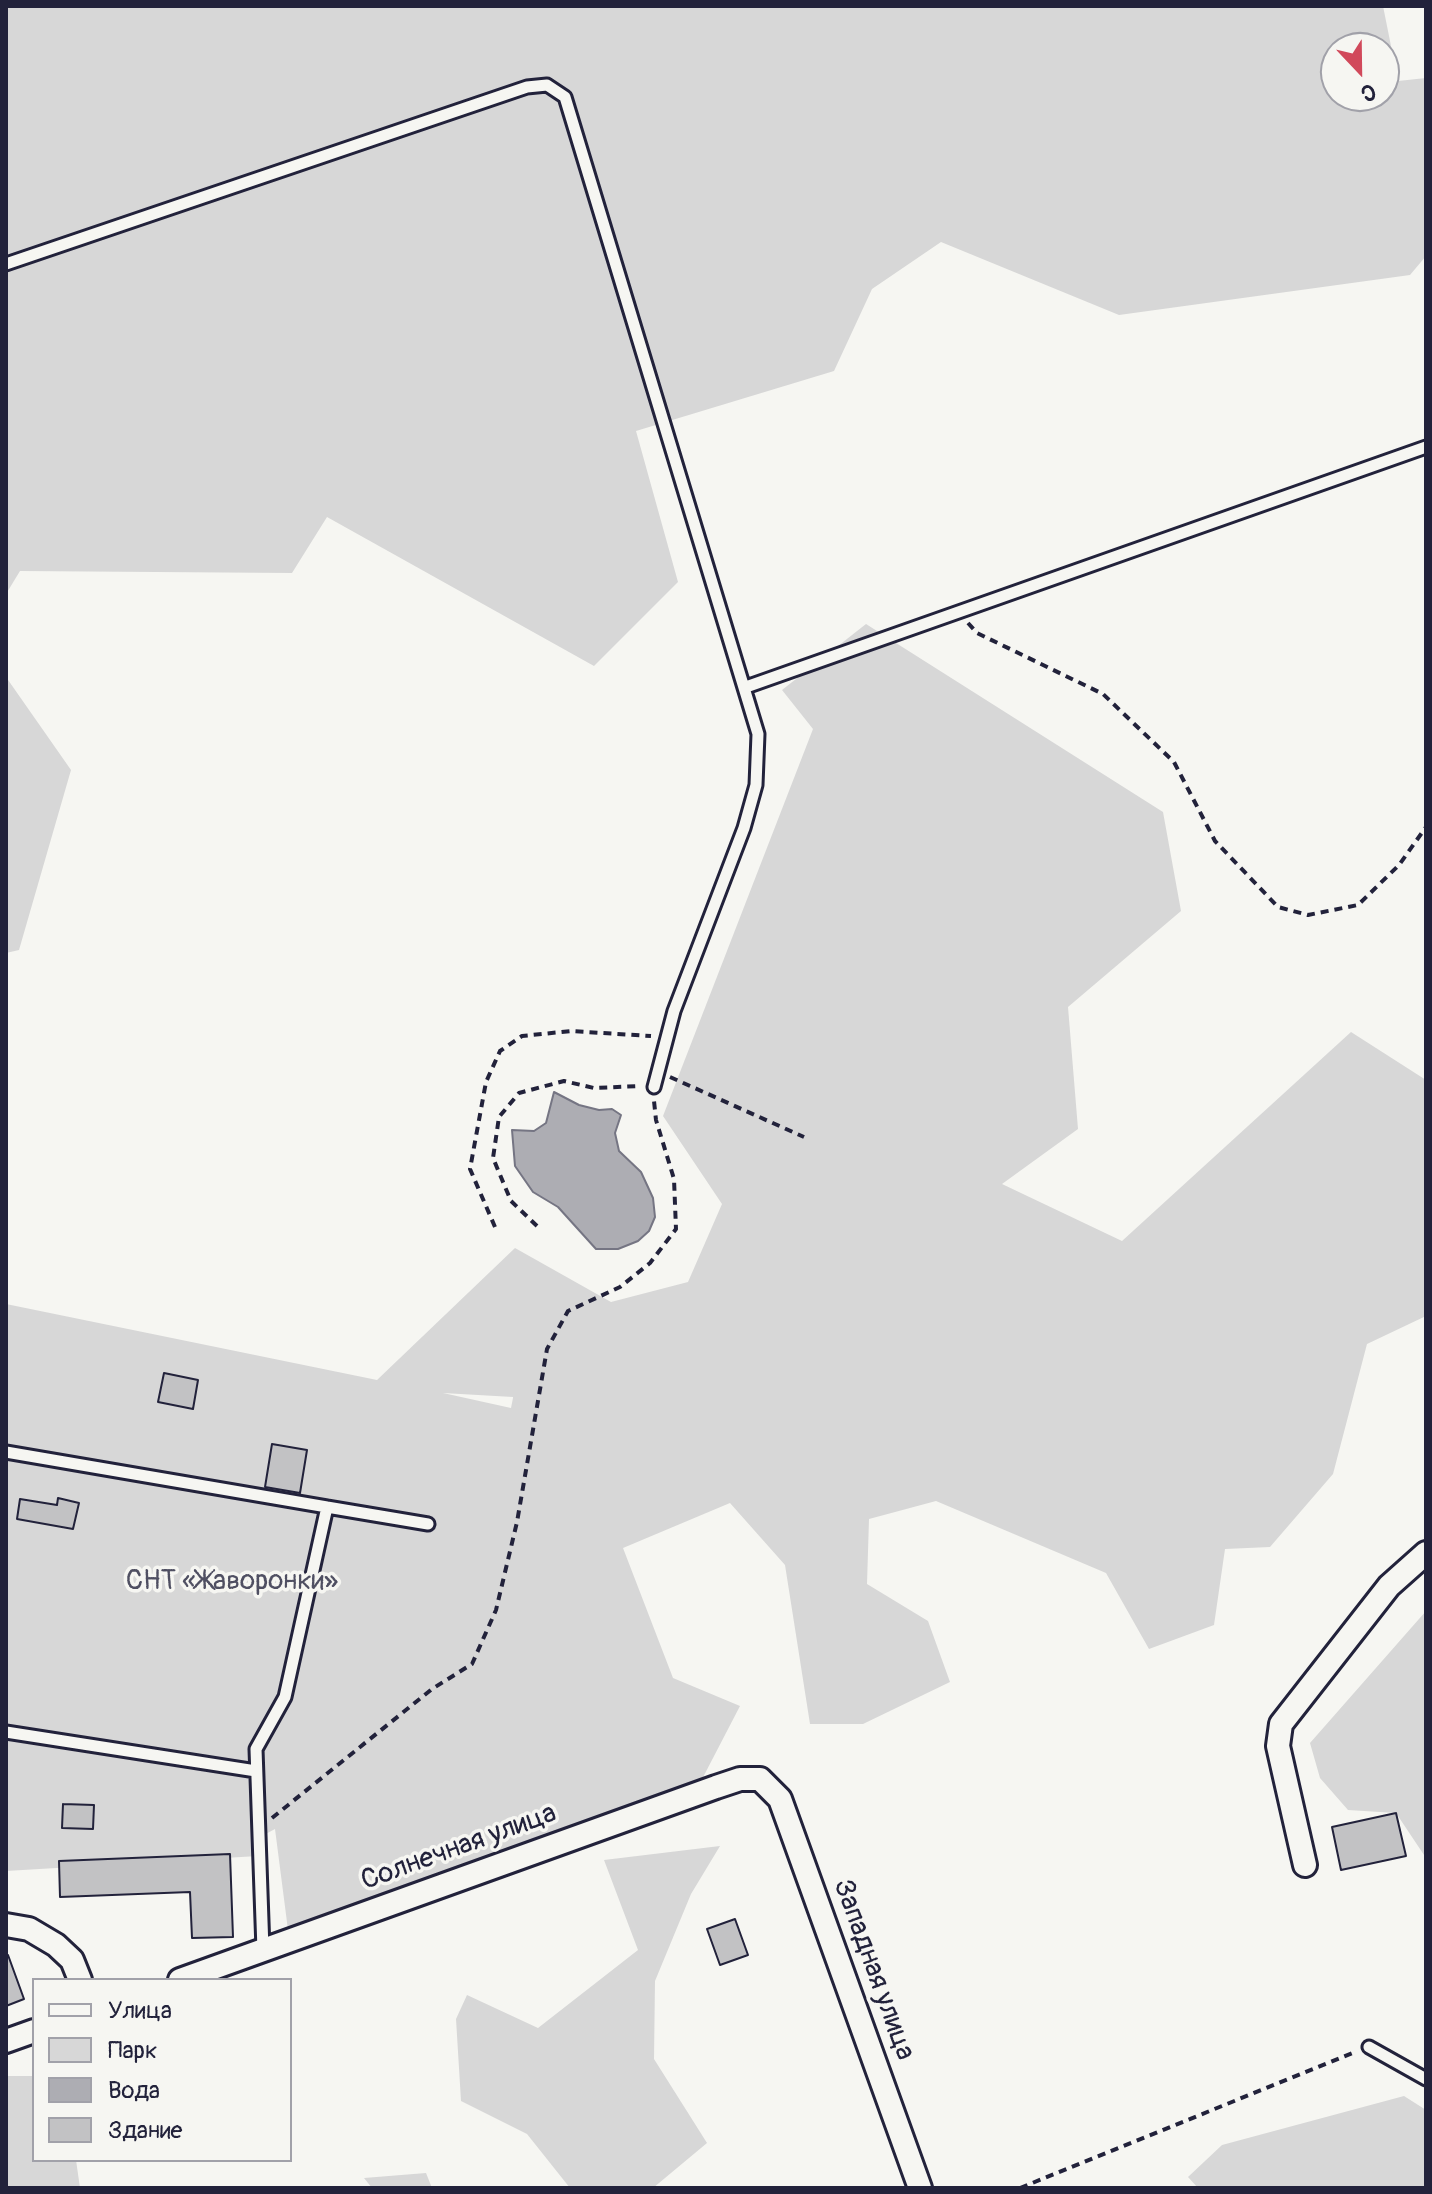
<!DOCTYPE html>
<html>
<head>
<meta charset="utf-8">
<style>
  body { margin:0 }
  #map { position:relative; width:1432px; height:2194px; overflow:hidden; background:#f6f6f2; font-family:Pangolin,sans-serif }
  canvas { display:block }
  .frame { position:absolute; inset:0; border:8px solid #22223b; pointer-events:none }
  .legend { position:absolute; left:32px; top:1978px; width:260px; height:184px; box-sizing:border-box; background:#f6f6f2; border:2px solid #a1a1a9; margin:0; padding:10px 14px; list-style:none; font-size:24px; color:#22223b }
  .legend li { display:flex; align-items:center; gap:16px; height:40px }
  .legend b { width:40px; border:2px solid #a1a1a9 }
  .north { position:absolute; left:1320px; top:32px; width:80px; height:80px; box-sizing:border-box; background:#f6f6f2; border:2px solid #a1a1a9; border-radius:50%; rotate:158deg; font-size:22px; font-weight:700; line-height:32px; text-align:center; color:#22223b }
  .north::after { content:''; display:block; margin:auto; width:28px; height:36px; background:#d1495b; clip-path:polygon(50% 0,100% 100%,50% 72%,0 100%) }
</style>
</head>
<body>
<div id="map">
<canvas width="1432" height="2194"></canvas>
<div class="frame"></div>
<ul class="legend">
<li><b style="height:10px;background:#f6f6f2"></b>Улица</li>
<li><b style="height:22px;background:#d7d7d7"></b>Парк</li>
<li><b style="height:22px;background:#adadb3"></b>Вода</li>
<li><b style="height:22px;background:#c2c2c4"></b>Здание</li>
</ul>
<div class="north">С</div>
</div>
<script>
const ctx = document.querySelector('canvas').getContext('2d');
ctx.lineJoin = 'round';
function fill(path, color) { ctx.fillStyle = color; ctx.fill(path, 'evenodd'); }
const toPath = rows => new Path2D(rows.map(r => 'M' + r).join(''));
function trace(path, color, width, dash) { ctx.strokeStyle = color; ctx.lineWidth = width; ctx.lineCap = dash ? 'butt' : 'round'; ctx.setLineDash(dash || []); ctx.stroke(path); }
function write(font, color, halo, rows, align = 'center') {
  ctx.font = font + ' Pangolin,sans-serif'; ctx.lineWidth = 7; ctx.setLineDash([]); ctx.textBaseline = 'middle'; ctx.strokeStyle = halo; ctx.fillStyle = color; for (const [text, x, y, turn = 0] of rows) {
    ctx.save(); ctx.translate(x, y); ctx.rotate((+turn || 0) * Math.PI / 180); ctx.textAlign = isNaN(turn) ? turn : align; if (halo) ctx.strokeText(text, 0, 0); ctx.fillText(text, 0, 0); ctx.restore();
  }
}
fill(toPath([
  [6,6,1383,6,1398,81,1426,78,1426,256,1410,275,1119,315,941,242,872,289,834,371,636,431,678,582,594,666,327,517,292,573,20,571,6,594],
  [1336,48,1384,48,1384,96,1336,96],
  [866,624,1163,812,1181,911,1068,1007,1078,1129,1002,1184,1122,1241,1351,1032,1426,1080,1426,1316,1367,1344,1333,1474,1270,1547,1225,1549,1214,1625,1149,1649,1106,1573,936,1501,869,1519,867,1584,928,1621,950,1682,863,1724,810,1724,785,1565,730,1503,623,1548,673,1678,740,1706,699,1785,288,1930,275,1829,260,1837,258,1856,6,1871,6,1304,377,1380,515,1248,611,1302,688,1282,722,1204,663,1116,813,729,782,690],
  [443,1393,513,1397,513,1398,511,1408],
  [6,677,71,770,19,950,6,953],
  [1426,1611,1426,1858,1396,1813,1348,1810,1320,1778,1310,1743],
  [720,1846,691,1894,655,1981,654,2059,707,2143,653,2188,570,2188,527,2134,461,2101,456,2019,467,1995,538,2028,638,1950,604,1860],
  [6,2076,34,2076,34,2160,76,2160,80,2188,6,2188],
  [1404,2096,1426,2110,1426,2188,1198,2188,1188,2177,1222,2145],
  [426,2173,432,2188,372,2188,364,2178]
]), '#d7d7d7');
const water = toPath([
  [554,1092,579,1105,599,1110,612,1109,621,1115,615,1133,619,1151,641,1172,653,1198,655,1217,649,1231,638,1241,618,1249,596,1249,558,1207,533,1192,515,1166,512,1130,534,1131,546,1123,554,1092]
]);
fill(water, '#adadb3');
trace(water, '#757583', 2);
const building = toPath([
  [164,1373,198,1380,193,1409,158,1402,164,1373],
  [272,1444,307,1450,300,1493,265,1487,272,1444],
  [58,1498,79,1503,73,1529,17,1519,20,1499,57,1505,58,1498],
  [63,1804,94,1805,93,1829,62,1828,63,1804],
  [1396,1813,1406,1856,1341,1870,1332,1827,1396,1813],
  [230,1854,233,1937,192,1938,190,1892,60,1897,59,1861,230,1854],
  [735,1919,748,1955,720,1965,707,1929,735,1919],
  [8,1955,24,1999,6,2006,6,1956,8,1955]
]);
fill(building, '#c2c2c4');
trace(building, '#22223b', 2);
const lane = toPath([
  [6,264,527,87,547,85,565,97,758,734,756,785,744,828,674,1011,654,1087],
  [746,687,1426,447],
  [6,1452,327,1507],
  [6,1732,256,1771],
  [263,1950,256,1749,285,1697,327,1507,428,1524],
  [1369,2047,1426,2079]
]);
const street = toPath([
  [1305,1865,1278,1746,1281,1724,1389,1586,1426,1553],
  [6,1925,29,1929,56,1945,72,1960,80,1980],
  [180,1980,716,1787,740,1779,760,1779,780,1799,920,2188],
  [6,2041,34,2031]
]);
trace(lane, '#22223b', 17);
trace(street, '#22223b', 28);
trace(toPath([
  [968,623,977,633,1103,694,1174,762,1215,841,1278,907,1308,915,1358,905,1399,865,1426,827],
  [670,1077,804,1137],
  [537,1226,511,1201,493,1158,499,1117,519,1093,564,1081,594,1088,639,1086],
  [495,1227,470,1169,486,1082,500,1051,522,1036,571,1031,651,1036],
  [272,1818,432,1689,472,1664,496,1610,517,1522,547,1349,568,1311,620,1287,650,1263,676,1229,674,1179,656,1120,654,1101],
  [1020,2188,1355,2052]
]), '#22223b', 4, [8, 6]);
trace(lane, '#f6f6f2', 11);
trace(street, '#f6f6f2', 22);
write('28px', '#4f4f62', '#f6f6f2', [
  ["СНТ «Жаворонки»",232,1582]
]);
write('28px', '#22223b', '#f6f6f2', [
  ["Солнечная улица",459,1848,-20],
  ["Западная улица",873,1970,70]
]);
</script>
</body>
</html>
